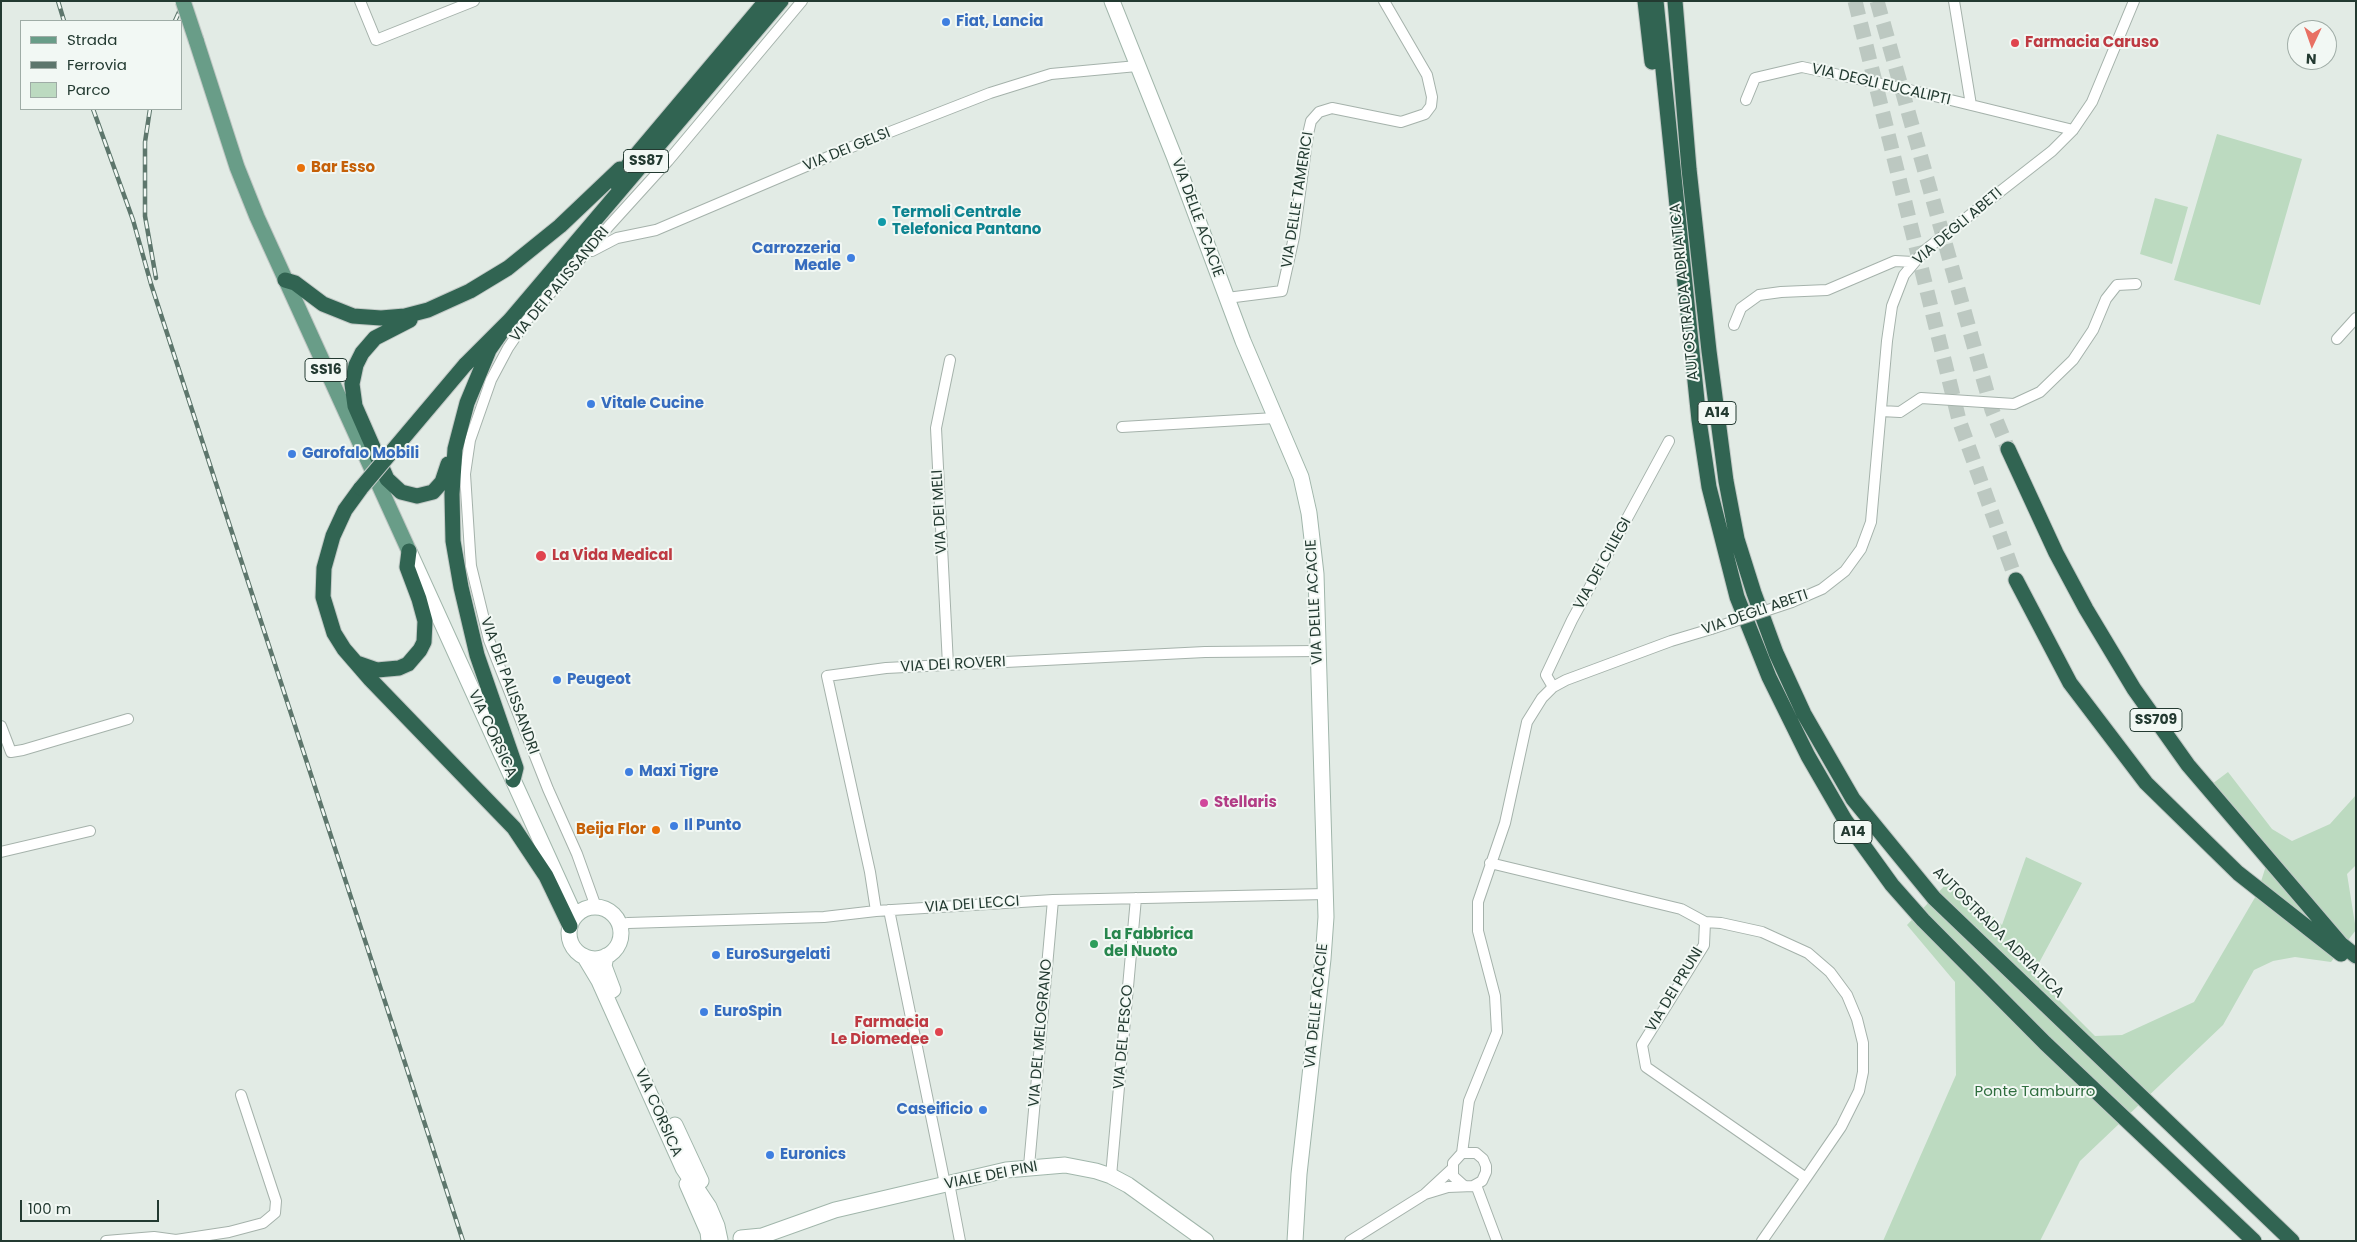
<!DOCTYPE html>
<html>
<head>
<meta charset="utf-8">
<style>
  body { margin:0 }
  #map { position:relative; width:2357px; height:1242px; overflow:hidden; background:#e2ebe5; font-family:Poppins,sans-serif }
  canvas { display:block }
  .frame { position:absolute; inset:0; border:2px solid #233a31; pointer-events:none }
  .legend { position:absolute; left:20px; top:20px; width:162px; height:90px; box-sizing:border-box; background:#f2f8f4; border:1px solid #9faca6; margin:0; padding:6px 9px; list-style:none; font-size:15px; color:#233a31 }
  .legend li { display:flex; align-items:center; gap:10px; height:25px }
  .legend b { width:25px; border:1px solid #9faca6 }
  .north { position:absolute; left:2287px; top:20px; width:50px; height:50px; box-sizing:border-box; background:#f2f8f4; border:1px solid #9faca6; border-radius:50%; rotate:183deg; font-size:14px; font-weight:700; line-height:20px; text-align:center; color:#233a31 }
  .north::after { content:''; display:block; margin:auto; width:18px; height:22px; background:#e87063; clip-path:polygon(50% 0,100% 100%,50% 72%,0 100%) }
  .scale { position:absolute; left:20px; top:1200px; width:139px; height:22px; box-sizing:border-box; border:2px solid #233a31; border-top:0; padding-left:6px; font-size:15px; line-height:18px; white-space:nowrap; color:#233a31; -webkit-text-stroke:4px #f2f8f4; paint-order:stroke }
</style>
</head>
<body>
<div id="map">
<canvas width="2357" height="1242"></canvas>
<div class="frame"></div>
<ul class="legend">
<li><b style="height:6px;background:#699d88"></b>Strada</li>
<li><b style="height:6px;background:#5d766c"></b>Ferrovia</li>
<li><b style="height:14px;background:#bcdac0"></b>Parco</li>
</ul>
<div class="north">N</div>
<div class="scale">100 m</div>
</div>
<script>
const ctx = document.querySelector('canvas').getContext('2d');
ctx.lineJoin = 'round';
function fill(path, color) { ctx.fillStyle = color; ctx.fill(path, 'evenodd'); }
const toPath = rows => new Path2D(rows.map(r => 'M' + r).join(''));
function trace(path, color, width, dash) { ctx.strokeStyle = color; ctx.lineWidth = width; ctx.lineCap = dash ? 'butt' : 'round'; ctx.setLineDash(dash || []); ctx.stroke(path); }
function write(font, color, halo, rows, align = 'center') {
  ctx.font = font + ' Poppins,sans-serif'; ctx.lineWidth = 4; ctx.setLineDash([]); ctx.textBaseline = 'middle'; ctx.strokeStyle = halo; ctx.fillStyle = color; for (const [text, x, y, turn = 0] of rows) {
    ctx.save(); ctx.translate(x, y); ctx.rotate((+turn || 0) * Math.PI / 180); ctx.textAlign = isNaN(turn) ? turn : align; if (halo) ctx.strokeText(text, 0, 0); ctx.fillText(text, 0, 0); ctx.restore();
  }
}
fill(toPath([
  [2217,134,2302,159,2260,305,2174,280],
  [2155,198,2188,207,2172,264,2140,254],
  [2228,772,2272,829,2292,841,2330,824,2356,795,2356,865,2347,874,2356,930,2331,962,2295,957,2273,961,2254,970,2223,1025,2080,1161,2040,1241,1883,1241,1956,1075,1955,982,1907,925,1952,878,2002,925,2026,857,2082,883,2033,974,2095,1036,2122,1035,2194,1002,2257,894,2271,850,2250,837,2212,784]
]), '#bcdac0');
trace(toPath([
  [1855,1,1959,420,2016,580],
  [1877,1,1992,410,2008,449]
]), '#bcc8c1', 15, [15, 8]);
const street = toPath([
  [360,1,376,40,474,1],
  [1954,1,1971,105],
  [1746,100,1755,78,1802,67,1914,91,2073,130],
  [592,251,617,238,656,230,849,148,990,93,1051,74,1137,66],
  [1227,298,1282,291,1294,237,1308,134,1311,121,1319,112,1332,108,1401,122,1425,114,1431,106,1432,97,1427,75,1384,1],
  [1734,325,1741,308,1759,295,1781,292,1827,290,1895,261,1913,262],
  [2337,339,2356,318],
  [1881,411,1900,412,1921,398,2014,404,2040,392,2073,360,2093,330,2106,299,2117,285,2136,284],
  [1122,427,1275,418],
  [1792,602,1822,589,1845,571,1861,549,1871,522,1887,341,1892,306,1904,275,1924,251,2052,151,2073,130,2092,102,2134,1],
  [948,665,936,428,950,360],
  [1553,687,1546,675,1572,620,1669,441],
  [1,726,11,752,23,750,128,719],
  [1,852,90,831],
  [1490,863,1681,909,1705,922,1704,945,1642,1045,1646,1067,1806,1178,1762,1241],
  [596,907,577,854,548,789,489,640,471,566,470,552,465,474,470,440,491,380,508,348,527,320,609,226,668,161,802,1],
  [889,910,945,1184],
  [876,911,870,872,827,676,886,668,1205,652,1318,651],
  [1705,922,1721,923,1762,932,1808,953,1830,972,1847,995,1857,1019,1863,1043,1863,1072,1859,1091,1841,1127,1806,1178],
  [619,925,628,923,824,917,876,911,1053,900,1326,894],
  [1462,1153,1469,1101,1497,1032,1495,996,1478,931,1478,902,1505,823,1527,722,1542,698,1553,687,1566,680,1671,641,1711,629],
  [1029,1166,1053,900],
  [1111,1176,1136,898],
  [949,1183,960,1241],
  [1476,1185,1497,1241],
  [1425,1194,1448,1187,1473,1186,1482,1181,1486,1172,1486,1166,1483,1159,1476,1153,1462,1153,1453,1163,1453,1176,1463,1185],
  [106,1241,154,1237,176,1240,229,1232,263,1223,275,1213,276,1201,241,1095],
  [1350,1241,1425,1194,1452,1169]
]);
const secondary = toPath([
  [1112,1,1174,156,1243,341,1301,477,1309,513,1316,574,1326,917,1323,959,1299,1174,1295,1241],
  [409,551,575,916],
  '569 933a26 26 0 1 1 52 0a26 26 0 1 1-52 0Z',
  [584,956,599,981,683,1168,709,1207,717,1226,720,1240],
  [606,956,604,966,613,990],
  [675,1125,701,1181],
  [687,1184,708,1232,709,1241],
  [741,1238,762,1236,835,1210,1006,1170,1065,1165,1096,1171,1111,1176,1128,1185,1206,1241]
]);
const primary = toPath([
  [196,40,237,167,257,217,409,551]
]);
const highway = toPath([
  [1645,1,1652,62],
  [1656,1,1699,420,1709,487,1737,597,1769,677,1808,756,1845,820,1892,885,1923,920,2045,1043,2254,1241],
  [1675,1,1689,169,1709,351,1726,481,1737,539,1754,593,1776,653,1804,714,1853,799,1934,898,2292,1241],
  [616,183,631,161,766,1],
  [285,280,295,283,323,304,353,316,381,318,405,316,428,310,470,291,508,268,560,226,620,169],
  [410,320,375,338,362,353,356,365,352,384,355,406,387,479,401,492,417,496,433,492,442,482,448,464],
  [510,320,489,350,467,403,455,449,452,494,453,541,461,587,477,655,516,768,513,780],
  [465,365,510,320,781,1],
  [2008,449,2056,553,2086,609,2134,689,2188,765,2341,944,2356,956],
  [361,488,345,510,333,536,324,568,323,597,334,633,344,649,370,679,514,828,546,876,570,926],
  [2016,580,2070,683,2146,783,2238,873,2341,954],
  [357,663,377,670,399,668,408,664,420,650,424,642,425,621,419,599,407,567,409,551]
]);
trace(street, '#a5b2ab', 12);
trace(secondary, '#a1b6ab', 17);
trace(primary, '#c1c8c5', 17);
trace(highway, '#c1c8c5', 17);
trace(street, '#fff', 10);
trace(secondary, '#fff', 15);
trace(primary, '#699d88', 15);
trace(highway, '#316452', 15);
const rail = toPath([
  [58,1,64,21],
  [175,21,184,1],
  [93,109,133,220,151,284,463,1241],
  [150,109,145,142,145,216,156,278]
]);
trace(rail, '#5d766c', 4.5);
trace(rail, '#f2f8f4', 2.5, [8]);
const streetBridge = toPath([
  [1711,629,1792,602]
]);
const primaryBridge = toPath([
  [183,1,196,40]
]);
const highwayBridge = toPath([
  [361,488,465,365]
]);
trace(streetBridge, '#a5b2ab', 12, []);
trace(primaryBridge, '#c1c8c5', 17, []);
trace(highwayBridge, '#c1c8c5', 17, []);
trace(streetBridge, '#fff', 10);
trace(primaryBridge, '#699d88', 15);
trace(highwayBridge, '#316452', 15);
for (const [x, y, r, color] of [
  [946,22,5,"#3f7fe0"],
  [2015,43,5,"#e0444e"],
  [301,168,5,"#e8710a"],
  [882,222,5,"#0f9aa8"],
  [851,258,5,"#3f7fe0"],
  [591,404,5,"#3f7fe0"],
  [292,454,5,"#3f7fe0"],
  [541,556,6,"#e0444e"],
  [557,680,5,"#3f7fe0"],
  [629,772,5,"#3f7fe0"],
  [1204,803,5,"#d1479c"],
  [674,826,5,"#3f7fe0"],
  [656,830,5,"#e8710a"],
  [1094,944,5,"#2e9e5b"],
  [716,955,5,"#3f7fe0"],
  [704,1012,5,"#3f7fe0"],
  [939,1032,5,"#e0444e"],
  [983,1110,5,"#3f7fe0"],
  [770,1155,5,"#3f7fe0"]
]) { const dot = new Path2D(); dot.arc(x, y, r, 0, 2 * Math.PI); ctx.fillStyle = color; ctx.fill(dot); trace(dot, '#f2f8f4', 2); }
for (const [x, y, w] of [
  [646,161,45],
  [326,370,42],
  [1717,413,38],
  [2156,720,52],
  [1853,832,38]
]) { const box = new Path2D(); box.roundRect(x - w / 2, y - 11.5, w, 23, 4); ctx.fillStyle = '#f2f8f4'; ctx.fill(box); trace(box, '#233a31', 1); }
write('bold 14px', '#233a31', null, [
  ["SS87",646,161],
  ["SS16",326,370],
  ["A14",1717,413],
  ["SS709",2156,720],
  ["A14",1853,832]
]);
write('bold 15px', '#366cbe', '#f2f8f4', [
  ["Fiat, Lancia",956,22],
  ["Carrozzeria",841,249,"right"],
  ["Meale",841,266,"right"],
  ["Vitale Cucine",601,404],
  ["Garofalo Mobili",302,454],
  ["Peugeot",567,680],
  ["Maxi Tigre",639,772],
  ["Il Punto",684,826],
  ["EuroSurgelati",726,955],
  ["EuroSpin",714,1012],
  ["Caseificio",973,1110,"right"],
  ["Euronics",780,1155]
], 'left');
write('bold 15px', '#be3a42', '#f2f8f4', [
  ["Farmacia Caruso",2025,43],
  ["La Vida Medical",552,556],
  ["Farmacia",929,1023,"right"],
  ["Le Diomedee",929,1040,"right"]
], 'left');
write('15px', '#233a31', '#f2f8f4', [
  ["VIA DEGLI EUCALIPTI",1881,85,13],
  ["VIA DEI GELSI",847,150,-22],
  ["VIA DELLE TAMERICI",1298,200,-81],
  ["VIA DELLE ACACIE",1197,218,70],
  ["VIA DEGLI ABETI",1958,227,-40],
  ["VIA DEI PALISSANDRI",560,285,-50],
  ["AUTOSTRADA ADRIATICA",1685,292,-96],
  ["VIA DEI MELI",940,512,-93],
  ["VIA DEI CILIEGI",1603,564,-61],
  ["VIA DELLE ACACIE",1315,602,-93],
  ["VIA DEGLI ABETI",1755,613,-19],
  ["VIA DEI ROVERI",953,665,-3],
  ["VIA DEI PALISSANDRI",509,686,70],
  ["VIA CORSICA",492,734,65],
  ["VIA DEI LECCI",972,905,-4],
  ["AUTOSTRADA ADRIATICA",1998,933,45],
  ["VIA DEI PRUNI",1675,990,-59],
  ["VIA DELLE ACACIE",1317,1006,-84],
  ["VIA DEL MELOGRANO",1041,1033,-85],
  ["VIA DEL PESCO",1124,1037,-85],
  ["VIA CORSICA",658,1113,66],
  ["VIALE DEI PINI",991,1176,-11]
]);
write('bold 15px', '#c56008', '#f2f8f4', [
  ["Bar Esso",311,168],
  ["Beija Flor",646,830,"right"]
], 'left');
write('bold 15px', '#0d838f', '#f2f8f4', [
  ["Termoli Centrale",892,213],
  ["Telefonica Pantano",892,230]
], 'left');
write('bold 15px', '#b23c85', '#f2f8f4', [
  ["Stellaris",1214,803]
], 'left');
write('bold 15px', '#27864d', '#f2f8f4', [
  ["La Fabbrica",1104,935],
  ["del Nuoto",1104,952]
], 'left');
write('15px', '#306e3f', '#f2f8f4', [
  ["Ponte Tamburro",2035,1092]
]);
</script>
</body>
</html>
